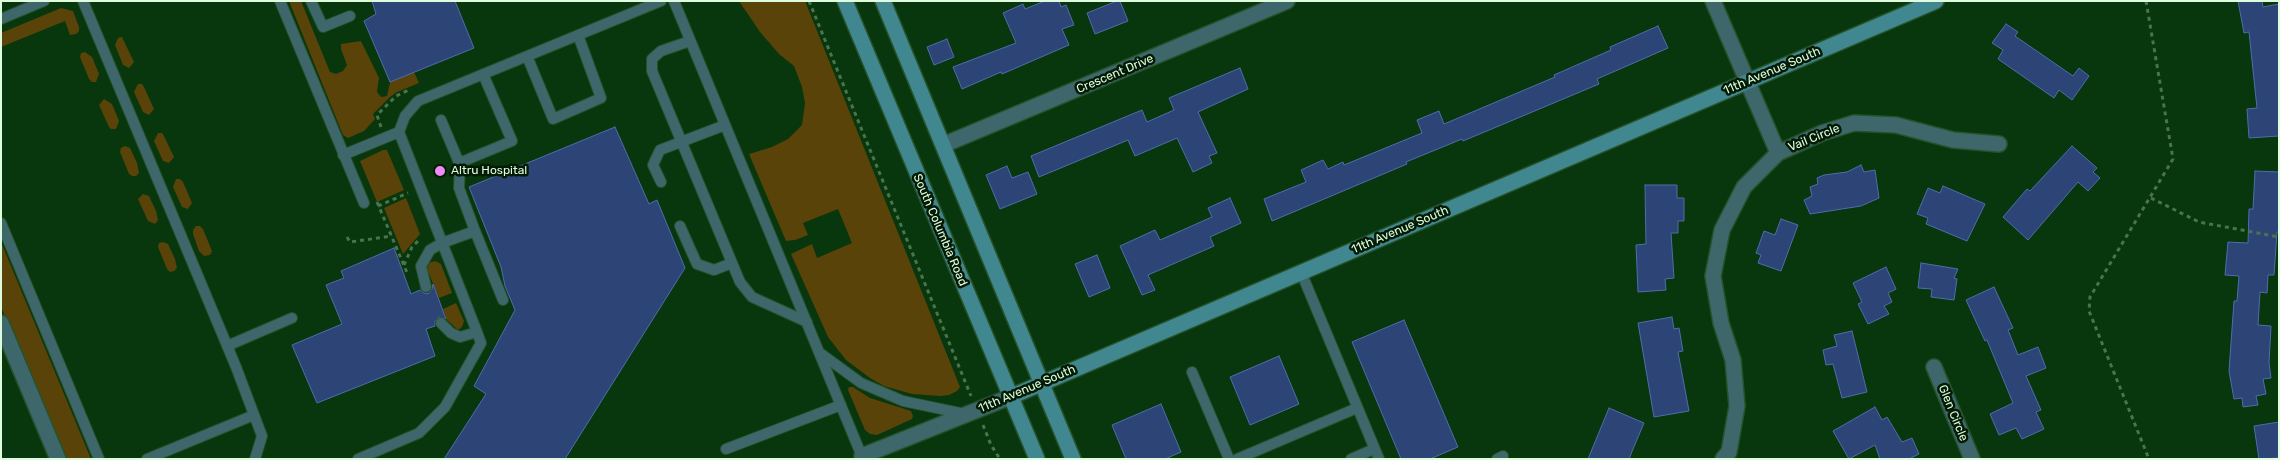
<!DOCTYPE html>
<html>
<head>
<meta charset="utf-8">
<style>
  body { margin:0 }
  #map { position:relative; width:2280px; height:460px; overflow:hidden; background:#08360d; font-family:Rubik,sans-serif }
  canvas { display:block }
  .frame { position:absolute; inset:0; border:2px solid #dffdde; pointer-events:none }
</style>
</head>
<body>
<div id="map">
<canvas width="2280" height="460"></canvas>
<div class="frame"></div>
</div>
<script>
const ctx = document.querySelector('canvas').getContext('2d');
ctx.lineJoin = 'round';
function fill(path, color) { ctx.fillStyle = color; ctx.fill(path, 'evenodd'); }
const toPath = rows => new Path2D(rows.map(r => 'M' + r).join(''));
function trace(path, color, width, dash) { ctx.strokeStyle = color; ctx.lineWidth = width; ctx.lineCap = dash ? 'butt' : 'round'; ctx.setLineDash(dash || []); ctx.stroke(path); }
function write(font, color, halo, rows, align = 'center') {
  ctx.font = font + ' Rubik,sans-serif'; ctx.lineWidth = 5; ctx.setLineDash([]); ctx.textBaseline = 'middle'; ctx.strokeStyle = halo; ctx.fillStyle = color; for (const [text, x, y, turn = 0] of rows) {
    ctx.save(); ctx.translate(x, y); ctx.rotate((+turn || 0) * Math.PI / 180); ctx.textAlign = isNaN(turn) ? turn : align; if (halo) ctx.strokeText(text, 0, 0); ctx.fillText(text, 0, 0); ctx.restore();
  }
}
fill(toPath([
  [289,1,301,1,330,72,336,74,343,71,347,65,341,49,341,44,361,41,379,78,377,92,381,97,387,96,390,82,414,72,419,83,397,92,390,97,373,114,375,119,364,131,348,138,343,135],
  [739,1,805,1,960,387,957,391,949,395,940,396,912,394,884,386,870,378,846,360,828,337,791,254,812,244,817,258,852,243,838,209,803,223,808,235,795,240,786,241,749,154,772,147,788,139,802,125,805,103,802,87,794,66,779,54,760,32],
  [61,8,73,11,79,27,79,31,76,34,70,35,65,21,1,47,1,33],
  [122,37,134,62,129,68,123,65,115,45,118,38],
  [85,52,92,57,99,74,96,82,92,82,89,79,80,57,81,53],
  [138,84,142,84,144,87,154,109,149,115,143,112,134,92],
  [104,99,112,104,119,121,116,129,111,129,109,127,99,105],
  [158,133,162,133,164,136,174,157,169,163,163,161,154,141],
  [125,146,130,148,137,163,139,173,136,176,132,176,129,174,120,152,121,148],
  [383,150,387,150,404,190,377,202,360,161],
  [176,179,180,179,183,182,192,203,188,209,182,207,173,187],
  [143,194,149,196,156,211,158,220,155,224,148,221,138,199],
  [406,198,420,234,403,254,384,208],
  [196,226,200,226,203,229,212,251,210,255,204,256,199,251,193,234,193,230],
  [1,242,91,459,67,459,1,307],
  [163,242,168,244,175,259,177,268,174,271,170,272,167,269,158,247,159,243],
  [435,261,441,264,452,293,439,298,427,269,429,263],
  [456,303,464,321,462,327,458,330,447,320,443,309],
  [849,387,853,387,870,398,911,411,913,416,912,419,877,435,870,434,865,430,848,390]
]), '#5a4309');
const building = toPath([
  [372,1,455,1,474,48,390,82,364,21,376,14,372,1],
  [1045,1,1059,1,1061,7,1066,5,1074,25,1062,29,1069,45,1002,74,1001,72,962,89,953,67,1016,43,1003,13,1023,4,1025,9,1045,1],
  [1117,1,1120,1,1128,21,1095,34,1087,13,1117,1],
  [2238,1,2262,1,2263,7,2279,4,2279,136,2249,138,2247,109,2257,108,2249,32,2244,33,2238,1],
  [2006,24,2018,32,2015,36,2073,76,2079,68,2089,76,2072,100,2059,90,2054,98,1998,59,2003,50,1992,43,2006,24],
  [1658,26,1668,48,1597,79,1599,84,1463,141,1462,139,1406,162,1407,164,1272,221,1264,199,1306,182,1301,170,1323,160,1328,169,1343,162,1344,165,1422,133,1417,120,1439,111,1444,124,1555,77,1554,75,1611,50,1610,47,1658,26],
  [947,39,954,57,934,65,927,47,947,39],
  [1240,68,1248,89,1198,112,1217,153,1209,156,1212,163,1193,172,1177,138,1135,156,1128,140,1039,177,1031,156,1142,110,1147,122,1174,110,1169,98,1240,68],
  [615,127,649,204,657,200,685,268,565,459,444,459,486,394,474,386,515,310,505,286,501,267,469,187,615,127],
  [2072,146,2097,168,2093,172,2100,178,2088,191,2078,182,2028,240,2003,217,2027,189,2030,191,2072,146],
  [1861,165,1864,172,1875,170,1879,198,1861,206,1810,214,1804,200,1812,196,1810,187,1818,184,1817,178,1824,175,1847,172,1861,165],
  [1007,166,1012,178,1028,172,1037,194,1000,209,986,175,1007,166],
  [2255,171,2279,172,2279,232,2277,232,2274,275,2268,275,2267,293,2260,292,2258,325,2271,326,2269,363,2271,378,2263,379,2266,394,2256,396,2258,405,2243,407,2242,398,2234,399,2229,371,2234,301,2237,301,2239,276,2225,275,2228,242,2248,243,2249,209,2253,209,2255,171],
  [1645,185,1677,185,1677,198,1684,198,1684,221,1678,221,1678,233,1671,233,1674,278,1665,279,1666,290,1638,292,1636,245,1646,244,1645,185],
  [1943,186,1985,204,1967,241,1926,224,1928,218,1917,214,1928,188,1940,193,1943,186],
  [1230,198,1241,223,1210,237,1214,246,1148,275,1155,290,1142,295,1120,246,1155,230,1160,240,1212,217,1208,208,1230,198],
  [1781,219,1798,225,1781,271,1758,263,1761,255,1756,253,1764,231,1775,235,1781,219],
  [394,248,411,294,420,290,424,293,428,294,432,289,433,284,446,319,439,317,435,321,435,326,426,329,435,356,317,403,292,345,342,324,326,285,344,278,341,271,394,248],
  [1097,255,1110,288,1089,297,1075,264,1097,255],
  [1921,263,1958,269,1954,278,1957,279,1954,300,1931,297,1932,289,1918,288,1921,263],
  [1886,267,1896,289,1888,293,1892,302,1884,306,1889,314,1868,324,1858,304,1862,302,1853,283,1886,267],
  [1994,287,2013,328,2008,330,2018,355,2038,347,2046,368,2026,376,2041,410,2036,412,2044,429,2022,439,2016,428,1999,435,1990,414,2013,403,1987,340,1985,341,1966,300,1994,287],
  [1672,317,1674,329,1679,328,1683,351,1678,352,1689,411,1654,417,1638,323,1672,317],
  [1404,320,1458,447,1430,459,1401,459,1352,342,1404,320],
  [1852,331,1867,392,1842,398,1833,364,1826,365,1823,350,1837,346,1834,335,1852,331],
  [1279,356,1299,404,1250,425,1230,377,1279,356],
  [1161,404,1181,452,1165,459,1126,459,1112,425,1161,404],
  [1875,407,1882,420,1887,417,1902,442,1912,438,1919,454,1909,459,1880,459,1875,445,1849,459,1833,431,1875,407],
  [1609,408,1644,423,1633,449,1629,459,1588,459,1609,408],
  [2279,422,2279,458,2259,459,2254,426,2279,422]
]);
fill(building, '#2d4476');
trace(building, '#4f6dab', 1);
const lane = toPath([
  [83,1,236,367,262,436,255,459],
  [280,1,364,203],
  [311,1,323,27,350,16],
  [674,1,863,459],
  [1,19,44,1],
  [690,41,661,51,652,59,652,71,740,282,752,297,807,322],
  [527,56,553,119,601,98,578,35],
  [343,155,399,132],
  [459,163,512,141,483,74],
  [661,182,653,165,660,150,725,125],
  [1,223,99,459],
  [680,226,697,264,714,270,732,263],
  [475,231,503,300],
  [1301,272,1379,459],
  [426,287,421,266,430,250,442,243,475,231,459,188,460,165,441,120],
  [441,323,451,333,460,337,477,332,399,132,405,116,418,101,661,1],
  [227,346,292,318],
  [820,353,861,383,903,401,965,414],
  [1192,372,1229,459],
  [726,449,841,405],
  [147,459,254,415],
  [358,459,419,433,445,407,481,343,477,332],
  [1237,459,1357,408],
  [1351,459,1374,449],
  [1497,459,1503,456]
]);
const street = toPath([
  [1713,1,1778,153],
  [943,145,1287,1],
  [1,323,58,459],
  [1934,367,1972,459],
  [862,456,1010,397],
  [1723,459,1729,452,1737,406,1733,360,1721,323,1713,276,1722,230,1744,187,1778,153,1822,133,1854,123,1896,125,1953,140,1999,144]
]);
const secondary = toPath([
  [845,1,1037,459],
  [883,1,1073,459],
  [1010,397,1936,1]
]);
trace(lane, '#26522a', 12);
trace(street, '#26522a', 18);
trace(secondary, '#26522a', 18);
trace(toPath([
  [809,1,971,396],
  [2146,1,2173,159,2090,297,2089,311,2149,459],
  [381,127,377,115,396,96,411,89],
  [2151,198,2199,222,2279,237],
  [377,202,408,275],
  [378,206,408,193],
  [347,237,350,242,392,236],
  [404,265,412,247,419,240],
  [983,425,991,445,1000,459]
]), '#4b744e', 3, [4, 4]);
trace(lane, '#3d676b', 10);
trace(street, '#3d676b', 15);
trace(secondary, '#41878f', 15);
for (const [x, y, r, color] of [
  [440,171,6,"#ef8bf7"]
]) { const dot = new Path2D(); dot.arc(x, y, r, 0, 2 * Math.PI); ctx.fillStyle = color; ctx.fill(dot); trace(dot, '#031a05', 2); }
write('12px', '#dffdde', '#031a05', [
  ["11th Avenue South",1772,71,-23],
  ["Crescent Drive",1115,74,-23],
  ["Vail Circle",1814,138,-22],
  ["South Columbia Road",940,230,67],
  ["11th Avenue South",1400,230,-23],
  ["11th Avenue South",1027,389,-23],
  ["Glen Circle",1953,413,68]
]);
write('12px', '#dffdde', '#031a05', [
  ["Altru Hospital",451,171]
], 'left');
</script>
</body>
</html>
